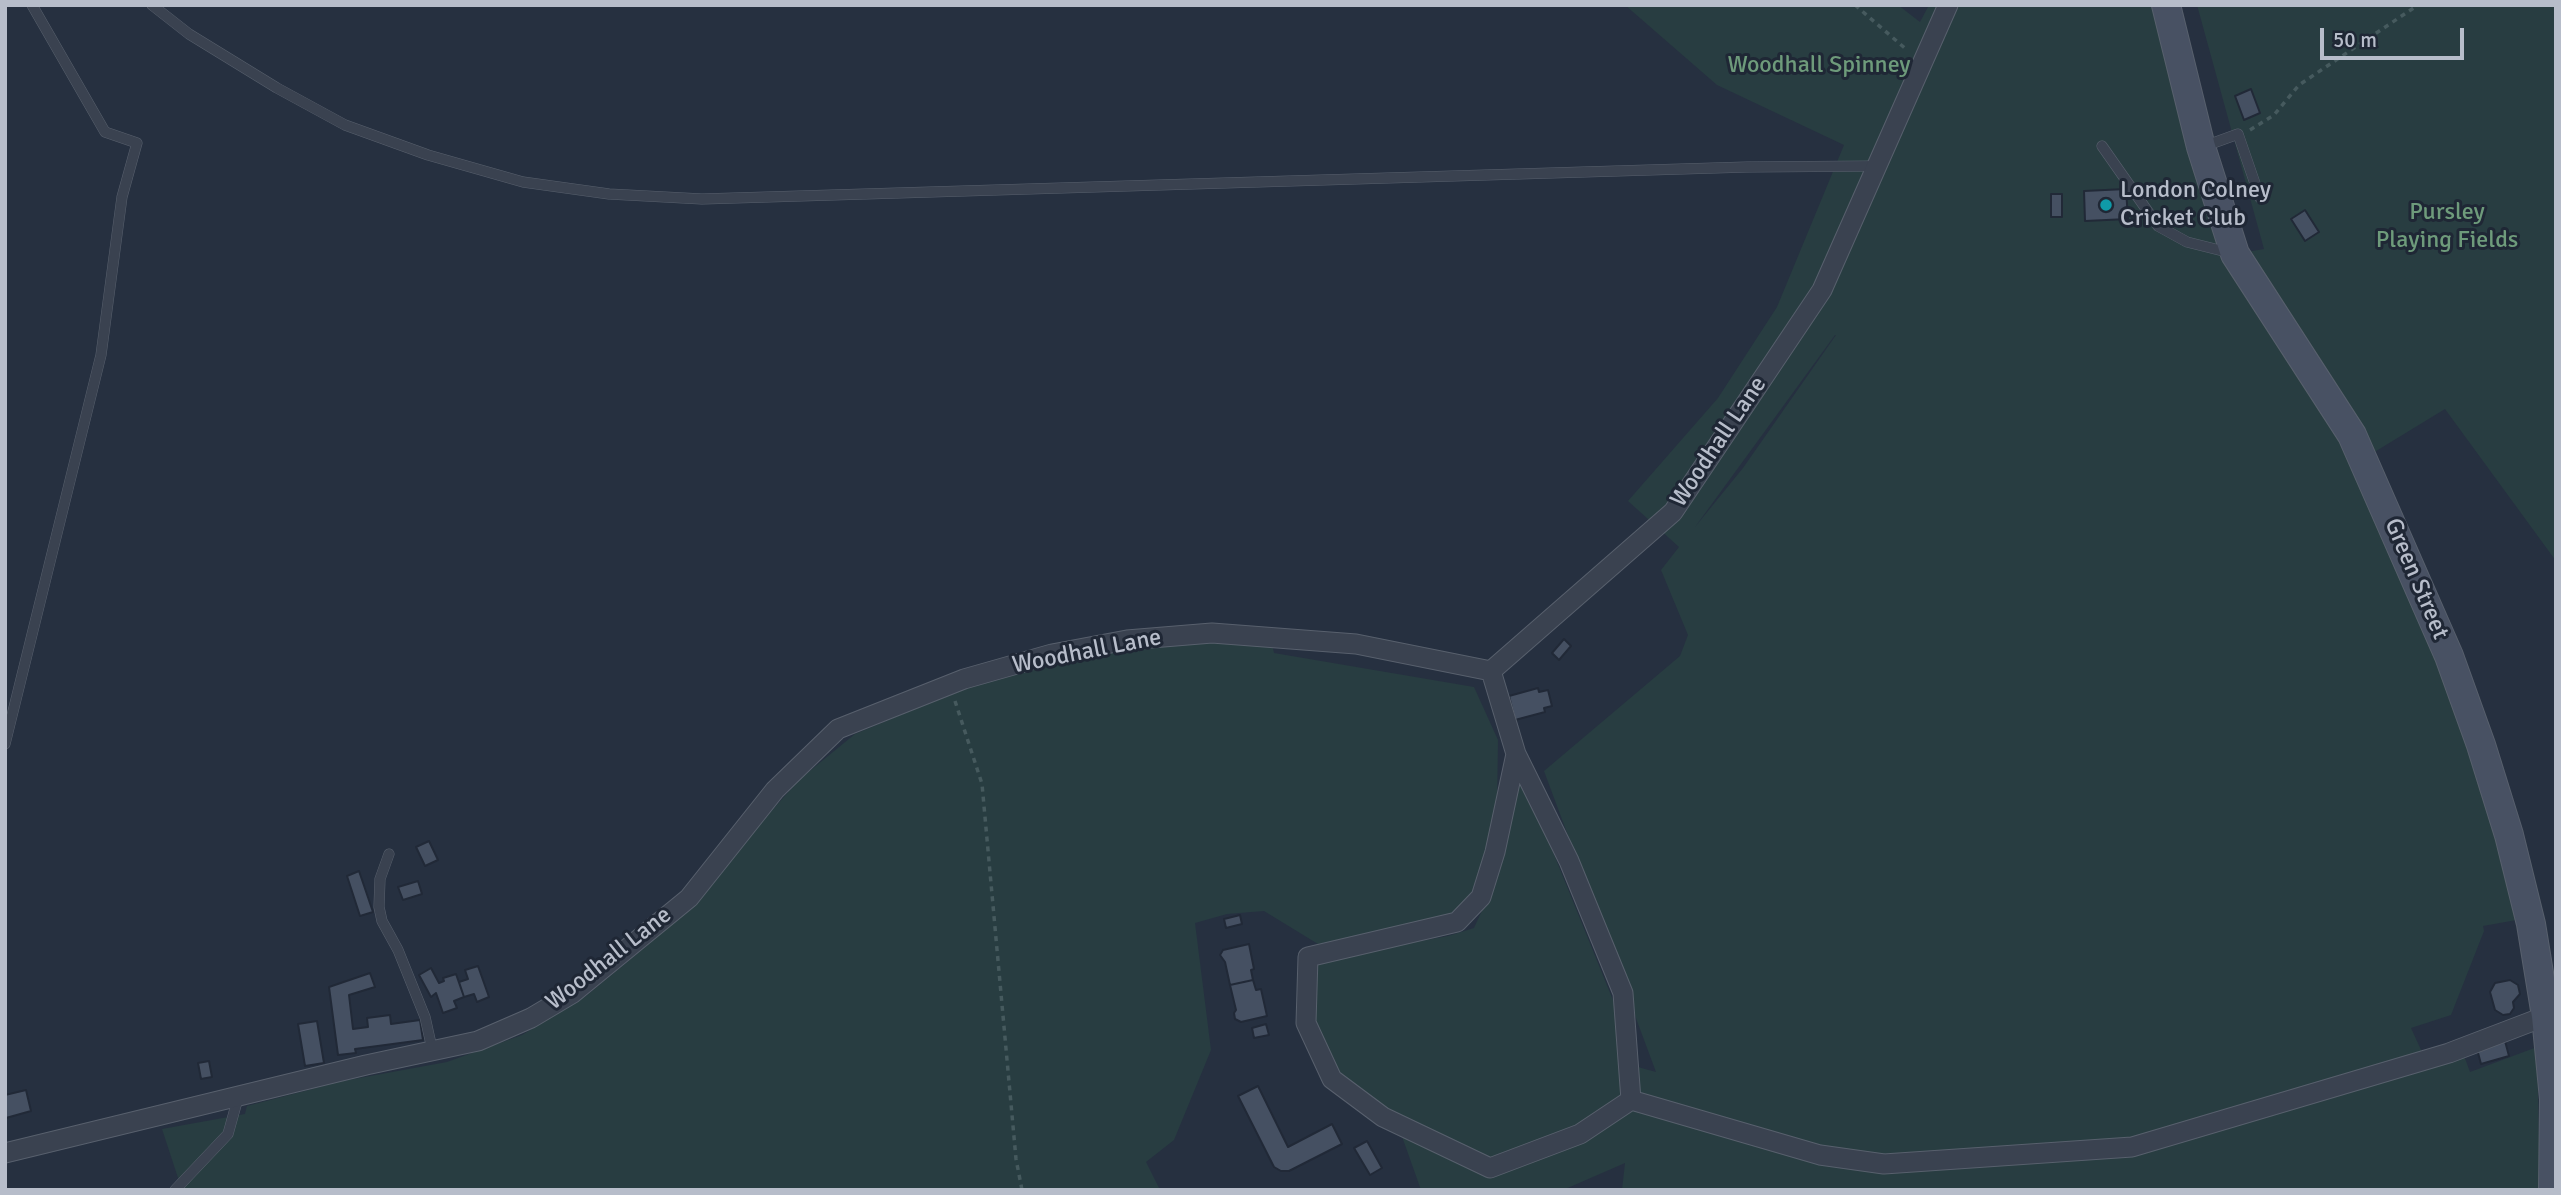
<!DOCTYPE html>
<html>
<head>
<meta charset="utf-8">
<style>
  body { margin:0 }
  #map { position:relative; width:2561px; height:1195px; overflow:hidden; background:#263040; font-family:Signika,sans-serif }
  canvas { display:block }
  .frame { position:absolute; inset:0; border:7px solid #b7bdca; pointer-events:none }
  .scale { position:absolute; left:2320px; top:28px; width:144px; height:32px; box-sizing:border-box; border:4px solid #b7bdca; border-top:0; padding-left:9px; font-size:21px; line-height:24px; white-space:nowrap; color:#b7bdca; -webkit-text-stroke:5px #1f2735; paint-order:stroke }
</style>
</head>
<body>
<div id="map">
<canvas width="2561" height="1195"></canvas>
<div class="frame"></div>
<div class="scale">50 m</div>
</div>
<script>
const ctx = document.querySelector('canvas').getContext('2d');
ctx.lineJoin = 'round';
function fill(path, color) { ctx.fillStyle = color; ctx.fill(path, 'evenodd'); }
const toPath = rows => new Path2D(rows.map(r => 'M' + r).join(''));
function trace(path, color, width, dash) { ctx.strokeStyle = color; ctx.lineWidth = width; ctx.lineCap = dash ? 'butt' : 'round'; ctx.setLineDash(dash || []); ctx.stroke(path); }
function write(font, color, halo, rows, align = 'center') {
  ctx.font = font + ' Signika,sans-serif'; ctx.lineWidth = 6; ctx.setLineDash([]); ctx.textBaseline = 'middle'; ctx.strokeStyle = halo; ctx.fillStyle = color; for (const [text, x, y, turn = 0] of rows) {
    ctx.save(); ctx.translate(x, y); ctx.rotate((+turn || 0) * Math.PI / 180); ctx.textAlign = isNaN(turn) ? turn : align; if (halo) ctx.strokeText(text, 0, 0); ctx.fillText(text, 0, 0); ctx.restore();
  }
}
fill(toPath([
  [1625,5,1898,5,1920,22,1929,5,2162,5,2195,152,2343,436,2457,708,2522,919,2483,926,2484,931,2451,1015,2411,1028,2427,1063,2463,1053,2470,1072,2537,1047,2540,1190,1622,1190,1625,1163,1563,1190,1421,1190,1394,1114,1342,1076,1315,1021,1316,960,1448,936,1474,928,1495,882,1519,768,1615,1005,1623,1063,1656,1072,1544,771,1680,656,1688,635,1661,570,1679,547,1628,501,1718,398,1777,307,1844,145,1717,85],
  [1836,335,1743,468,1695,527,1835,335],
  [2197,5,2556,5,2556,561,2445,409,2363,459,2235,254,2264,249],
  [1199,640,1272,645,1274,653,1474,687,1498,740,1497,809,1476,891,1449,917,1318,944,1264,911,1227,914,1195,923,1211,1050,1174,1140,1146,1162,1160,1190,182,1190,162,1129,245,1114,247,1106,343,1081,447,1062,522,1035,586,996,655,939,719,875,766,817,800,779,855,734,961,690,1012,672,1123,647]
]), '#283d41');
const building = toPath([
  [2251,89,2260,113,2244,120,2235,96,2251,89],
  [2126,189,2128,219,2085,221,2084,191,2126,189],
  [2051,194,2062,194,2062,217,2051,217,2051,194],
  [2305,210,2319,232,2305,241,2291,219,2305,210],
  [1564,639,1571,646,1559,660,1552,653,1564,639],
  [1538,688,1539,692,1548,690,1552,706,1544,708,1545,712,1515,720,1509,696,1538,688],
  [429,841,438,860,425,866,416,847,429,841],
  [359,871,373,912,360,916,347,876,359,871],
  [418,881,422,894,403,900,398,887,418,881],
  [1240,915,1242,924,1226,928,1224,919,1240,915],
  [1249,944,1254,969,1251,970,1253,980,1230,985,1225,962,1220,955,1223,950,1249,944],
  [478,966,489,997,477,1002,474,994,464,997,459,982,468,979,465,970,478,966],
  [431,968,439,983,444,981,443,978,456,974,464,997,454,1001,457,1008,443,1013,436,993,431,997,419,975,431,968],
  [370,973,375,987,349,995,353,1029,368,1027,367,1018,390,1015,391,1024,420,1020,423,1040,355,1049,356,1053,338,1055,329,987,370,973],
  [1253,980,1256,990,1261,989,1267,1016,1241,1022,1235,1019,1234,1013,1236,1010,1230,985,1253,980],
  [2510,980,2518,985,2520,994,2513,1002,2514,1008,2510,1014,2503,1015,2495,1010,2490,992,2495,983,2510,980],
  [317,1021,324,1063,305,1066,298,1024,317,1021],
  [1266,1024,1269,1035,1254,1038,1252,1028,1266,1024],
  [2505,1041,2509,1056,2481,1064,2477,1049,2505,1041],
  [209,1061,212,1077,201,1079,198,1063,209,1061],
  [1258,1086,1288,1147,1332,1124,1342,1144,1289,1171,1281,1171,1274,1167,1238,1096,1258,1086],
  [26,1090,31,1111,6,1118,5,1095,26,1090],
  [1367,1141,1382,1168,1370,1175,1354,1148,1367,1141]
]);
fill(building, '#455062');
trace(building, '#212937', 2);
const service = toPath([
  [152,5,189,34,277,88,345,125,428,155,523,182,609,194,702,199,1747,167,1877,166],
  [2102,146,2158,226,2187,242,2231,253],
  [2205,146,2238,134,2260,198],
  [5,744,101,355,122,197,137,143,105,132,32,5],
  [389,854,380,879,379,907,382,921,398,950,425,1017,433,1053],
  [175,1190,228,1134,238,1098]
]);
const minor = toPath([
  [1491,671,1516,754,1569,861,1623,993,1631,1100],
  [1516,754,1495,852,1481,897,1457,922,1308,957,1306,1023,1332,1079,1383,1117,1490,1168,1580,1134,1631,1100,1820,1155,1884,1164,2132,1147,2449,1053,2546,1016],
  [5,1153,366,1065,478,1041,531,1018,573,993,689,898,775,790,838,729,964,679,1052,654,1127,640,1212,633,1356,644,1491,671,1673,512,1822,290,1948,5]
]);
const secondary = toPath([
  [2166,5,2201,147,2235,254,2352,435,2449,656,2481,745,2509,835,2531,924,2546,1016,2554,1099,2553,1190]
]);
trace(service, '#58606d', 11);
trace(minor, '#58606d', 21);
trace(secondary, '#58606d', 30);
trace(toPath([
  [1855,5,1907,50],
  [2250,130,2274,115,2299,85,2418,5],
  [955,701,982,784,1016,1159,1022,1190]
]), '#465a5e', 3.5, [5, 5]);
trace(service, '#3a4250', 10);
trace(minor, '#3a4250', 19);
trace(secondary, '#485163', 28);
for (const [x, y, r, color] of [
  [2106,205,7,"#0f9aa8"]
]) { const dot = new Path2D(); dot.arc(x, y, r, 0, 2 * Math.PI); ctx.fillStyle = color; ctx.fill(dot); trace(dot, '#1f2735', 2.5); }
write('24px', '#6e9b7b', '#1f2735', [
  ["Woodhall Spinney",1819,66],
  ["Pursley",2447,213],
  ["Playing Fields",2447,241]
]);
write('24px', '#b7bdca', '#1f2735', [
  ["London Colney",2120,191],
  ["Cricket Club",2120,219]
], 'left');
write('24px', '#b7bdca', '#1f2735', [
  ["Woodhall Lane",1719,442,-56],
  ["Green Street",2416,579,67],
  ["Woodhall Lane",1087,652,-11],
  ["Woodhall Lane",609,959,-38]
]);
</script>
</body>
</html>
